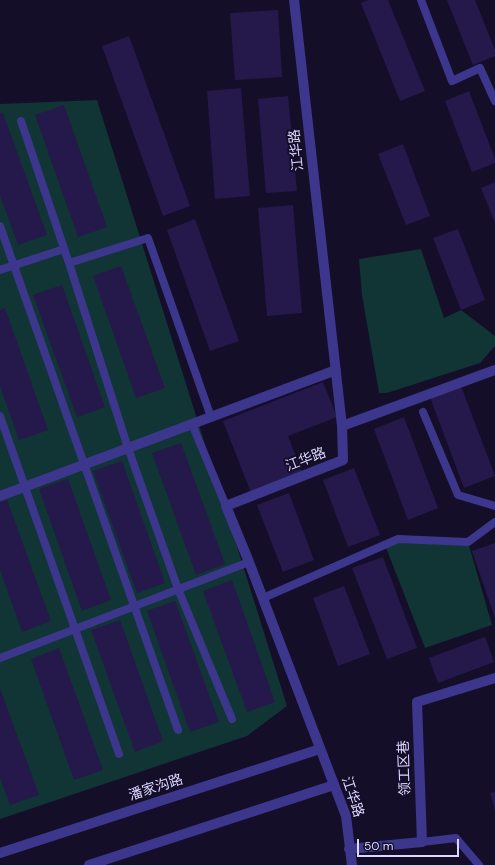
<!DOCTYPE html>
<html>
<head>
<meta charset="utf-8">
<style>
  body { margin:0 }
  #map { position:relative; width:495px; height:865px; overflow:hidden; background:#140e29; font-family:"DM Sans",sans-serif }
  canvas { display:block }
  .scale { position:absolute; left:357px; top:839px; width:102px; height:18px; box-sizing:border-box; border:2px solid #dcd7ff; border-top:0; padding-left:5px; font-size:12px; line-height:14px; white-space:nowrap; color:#dcd7ff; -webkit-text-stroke:3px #140e29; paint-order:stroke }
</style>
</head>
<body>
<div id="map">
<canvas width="495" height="865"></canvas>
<div class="scale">50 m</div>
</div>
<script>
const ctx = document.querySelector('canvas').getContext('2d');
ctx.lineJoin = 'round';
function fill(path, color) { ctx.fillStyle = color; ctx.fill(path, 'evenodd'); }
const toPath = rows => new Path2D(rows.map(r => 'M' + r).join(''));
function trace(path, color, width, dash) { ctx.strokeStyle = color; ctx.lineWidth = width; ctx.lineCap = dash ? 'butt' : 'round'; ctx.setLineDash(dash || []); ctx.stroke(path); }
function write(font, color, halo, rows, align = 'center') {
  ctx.font = font + ' "DM Sans","Noto Sans SC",sans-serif'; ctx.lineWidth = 4; ctx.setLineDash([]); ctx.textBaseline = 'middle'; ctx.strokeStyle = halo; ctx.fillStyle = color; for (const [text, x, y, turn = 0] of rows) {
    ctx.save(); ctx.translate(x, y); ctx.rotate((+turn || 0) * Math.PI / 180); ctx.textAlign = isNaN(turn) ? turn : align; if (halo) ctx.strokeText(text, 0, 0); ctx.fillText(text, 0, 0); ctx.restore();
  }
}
fill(toPath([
  [97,100,287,706,247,736,0,819,0,104],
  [421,249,444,318,461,310,495,336,495,346,480,363,387,393,379,393,362,295,359,259],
  [398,539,468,542,492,625,425,648,385,545]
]), '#113434');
fill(toPath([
  [368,0,388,0,425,91,400,101,361,3],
  [447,0,475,0,495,50,495,56,473,65],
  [278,10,282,77,235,80,230,13],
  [129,36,190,206,163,216,102,46],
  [241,88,250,196,215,199,207,91],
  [469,91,495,159,495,163,472,172,445,101],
  [288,96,297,191,266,193,258,99],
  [64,105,107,227,78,237,35,115],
  [3,113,47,235,18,245,0,195,0,114],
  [403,144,430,216,406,225,378,154],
  [495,182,495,223,481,188],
  [293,205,302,313,267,316,258,208],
  [195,219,239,341,210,351,167,230],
  [458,229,485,300,461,310,433,238],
  [121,266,165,388,136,398,93,276],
  [62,285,105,407,77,417,33,295],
  [5,308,48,430,19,440,0,386,0,310],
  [323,382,337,417,288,436,302,472,251,493,223,421],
  [461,386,495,476,464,488,430,397],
  [404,417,438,508,408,520,374,429],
  [181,443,225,564,196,575,152,453],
  [122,461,165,583,137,593,93,471],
  [354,468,380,535,348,547,323,480],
  [68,479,111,600,82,611,39,489],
  [289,493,314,560,283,572,257,505],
  [7,500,51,621,22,632,0,570,0,502],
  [495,543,495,618,472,551],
  [383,557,417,648,387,659,352,568],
  [232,580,275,702,247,712,203,591],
  [344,586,370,654,338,666,313,598],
  [175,601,219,722,190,732,147,611],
  [120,620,163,741,135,752,91,630],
  [485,637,494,662,438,683,429,658],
  [59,648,103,770,74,780,31,659],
  [0,688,39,795,10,805,0,778],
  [495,792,495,810,490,793]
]), '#25194c');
trace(toPath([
  [421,0,452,81,480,68,495,101],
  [21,121,69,263,128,448,178,589,232,719],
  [0,226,178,730],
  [69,263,148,238,211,417],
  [0,270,64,249],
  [423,412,458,495,495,506],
  [0,416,119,754],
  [192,424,226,506],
  [263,598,398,539,468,542,495,522],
  [0,658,249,562],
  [422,842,456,838,479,865]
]), '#3c368c', 8);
trace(toPath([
  [294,0,342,426,343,460,226,506,249,562,346,816,352,865],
  [342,426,495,370],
  [0,496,336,370],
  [349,849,422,842,417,702,495,678]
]), '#3c368c', 10);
trace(toPath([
  [0,853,320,749],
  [89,865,334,785]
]), '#3c368c', 10);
write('14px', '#dcd7ff', '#140e29', [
  ["江华路",297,150,-96],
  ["江华路",306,460,-21],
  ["领工区巷",405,768,-92],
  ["潘家沟路",156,788,-18],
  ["江华路",352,797,72]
]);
</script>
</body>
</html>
